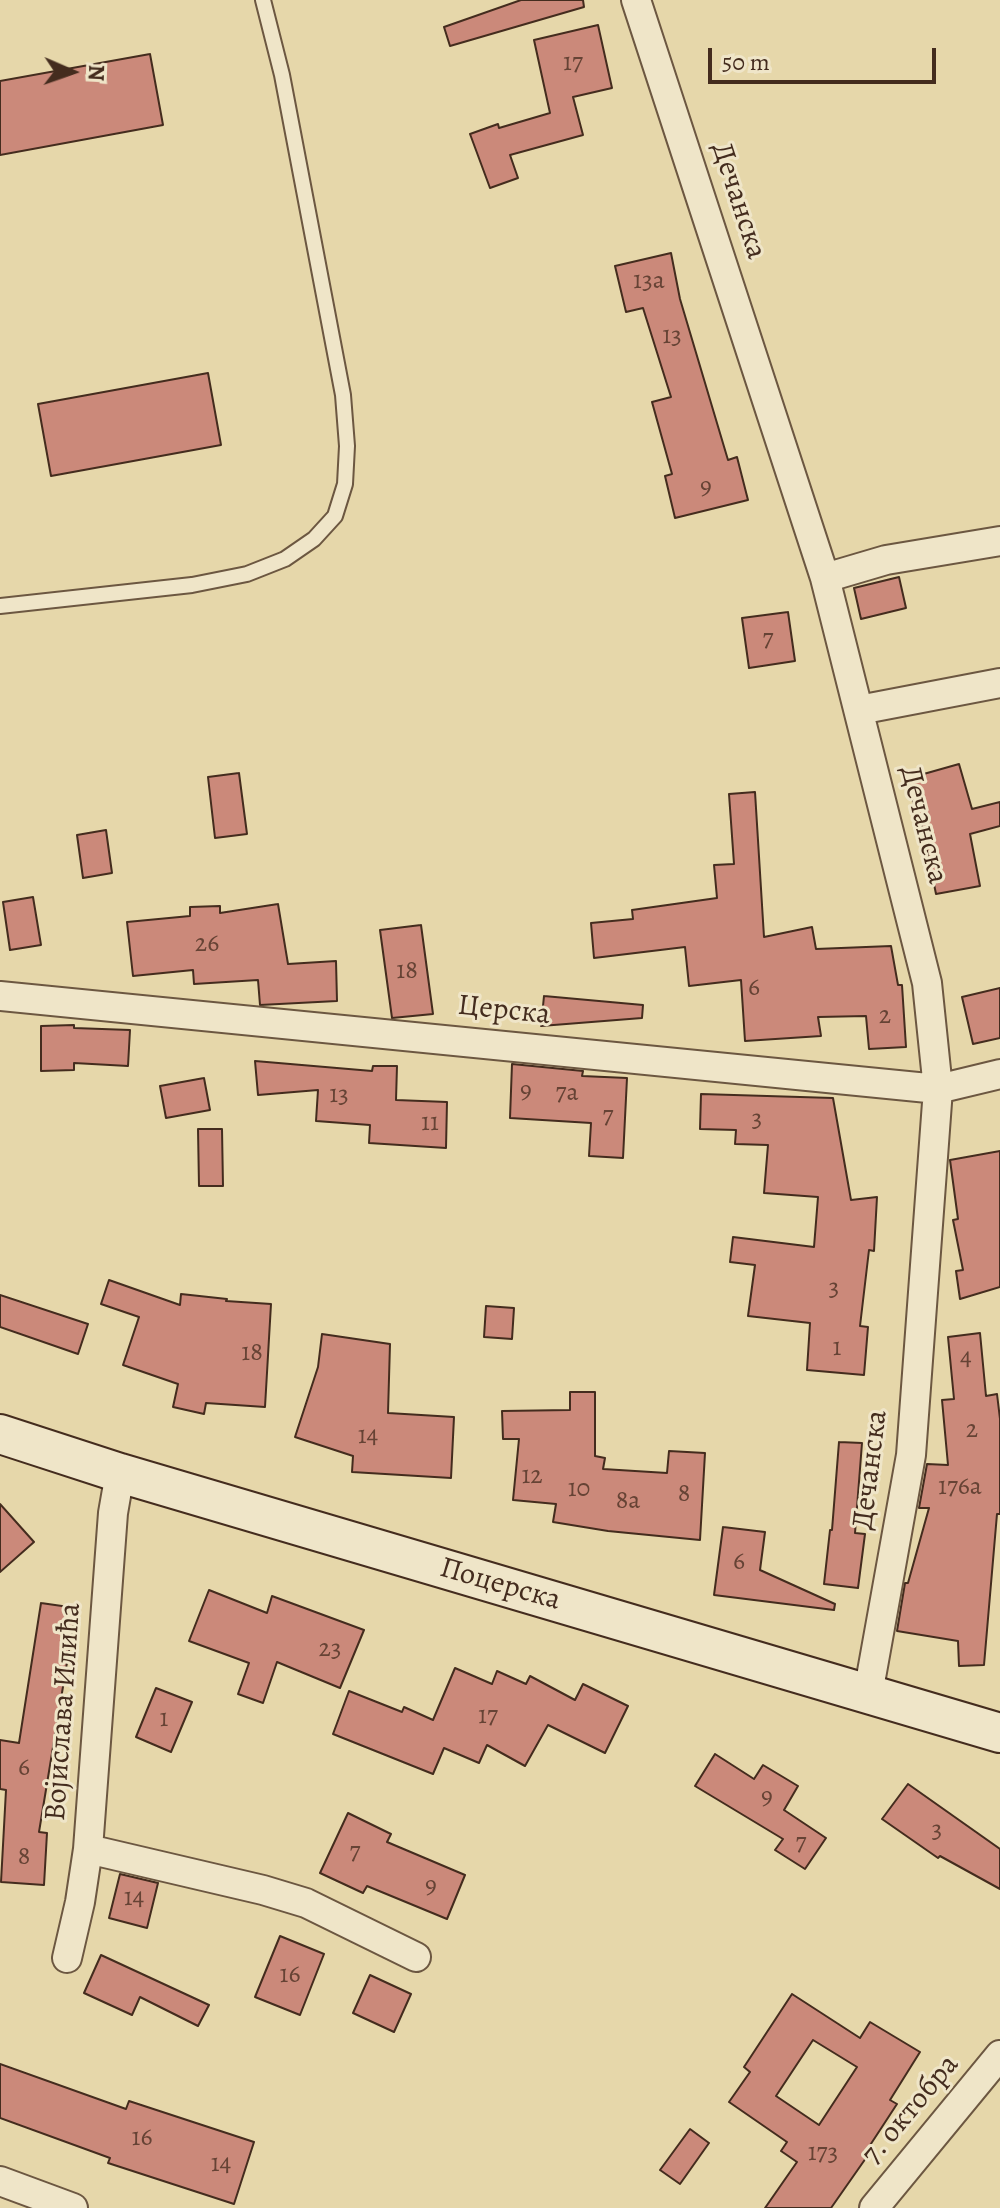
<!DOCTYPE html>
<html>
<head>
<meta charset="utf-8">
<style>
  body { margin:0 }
  #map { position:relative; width:1000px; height:2208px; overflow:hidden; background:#e6d7aa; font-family:Alegreya,serif }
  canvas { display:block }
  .north { position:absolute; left:32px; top:32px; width:80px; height:80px; -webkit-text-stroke:6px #efe5c8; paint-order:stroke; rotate:92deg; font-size:22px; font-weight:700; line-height:32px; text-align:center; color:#442c1e }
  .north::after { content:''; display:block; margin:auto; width:28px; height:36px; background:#442c1e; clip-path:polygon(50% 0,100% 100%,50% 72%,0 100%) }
  .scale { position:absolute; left:708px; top:48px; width:228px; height:36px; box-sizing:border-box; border:4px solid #442c1e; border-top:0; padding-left:10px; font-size:24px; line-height:28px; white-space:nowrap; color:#442c1e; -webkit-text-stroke:6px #efe5c8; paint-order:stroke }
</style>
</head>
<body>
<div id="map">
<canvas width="1000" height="2208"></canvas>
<div class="north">N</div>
<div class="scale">50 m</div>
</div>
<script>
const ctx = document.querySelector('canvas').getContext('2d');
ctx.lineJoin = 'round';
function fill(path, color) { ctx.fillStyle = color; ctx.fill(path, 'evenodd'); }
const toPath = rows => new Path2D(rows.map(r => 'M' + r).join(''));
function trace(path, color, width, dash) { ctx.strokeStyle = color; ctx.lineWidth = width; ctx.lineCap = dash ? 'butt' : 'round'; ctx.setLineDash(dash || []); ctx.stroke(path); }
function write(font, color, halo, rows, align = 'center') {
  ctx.font = font + ' Alegreya,serif'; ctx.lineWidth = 6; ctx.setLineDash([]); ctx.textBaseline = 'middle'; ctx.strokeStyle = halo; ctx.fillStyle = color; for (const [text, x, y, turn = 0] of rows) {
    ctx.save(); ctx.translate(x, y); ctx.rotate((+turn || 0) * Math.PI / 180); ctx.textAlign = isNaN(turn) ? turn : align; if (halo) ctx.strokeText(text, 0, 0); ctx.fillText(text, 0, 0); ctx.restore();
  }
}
const building = toPath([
  [521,0,583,0,584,7,450,46,444,27,521,0],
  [598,25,612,88,573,97,583,135,510,155,518,178,490,188,470,134,498,124,499,128,550,113,534,40,598,25],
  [150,54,163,125,0,155,0,81,150,54],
  [671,253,680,299,728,460,737,457,748,500,675,518,665,476,672,474,652,402,671,397,643,308,626,312,615,266,671,253],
  [208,373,221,445,51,476,38,404,208,373],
  [899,577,906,608,861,619,854,588,899,577],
  [788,612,795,661,749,668,742,618,788,612],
  [959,764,972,809,1000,802,1000,826,970,834,980,886,936,894,921,820,919,821,906,779,959,764],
  [239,773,247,834,215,838,208,777,239,773],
  [755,792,764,937,812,927,816,949,891,946,898,985,902,985,906,1047,869,1049,866,1016,818,1017,821,1036,745,1041,741,980,689,986,685,947,594,958,591,923,633,919,632,910,717,898,714,865,734,864,729,794,755,792],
  [106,830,112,873,83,878,77,835,106,830],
  [33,897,41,945,10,950,3,902,33,897],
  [278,904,288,964,336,961,337,1001,260,1005,258,980,194,984,193,970,133,976,127,922,190,916,190,907,220,906,220,913,278,904],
  [421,925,433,1014,392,1018,380,930,421,925],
  [1000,988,1000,1038,973,1044,962,997,1000,988],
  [544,996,643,1005,642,1018,541,1026,544,996],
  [74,1025,74,1028,130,1030,128,1066,74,1063,74,1070,41,1071,41,1026,74,1025],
  [255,1061,372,1071,373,1066,397,1066,396,1100,447,1102,446,1148,369,1143,370,1125,316,1121,318,1090,258,1095,255,1061],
  [512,1064,583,1071,582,1076,627,1078,623,1158,589,1156,591,1123,510,1118,512,1064],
  [204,1078,210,1110,166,1118,160,1086,204,1078],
  [701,1094,833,1098,851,1200,877,1197,874,1251,869,1250,860,1326,868,1327,864,1375,807,1370,810,1323,748,1316,755,1265,730,1262,733,1237,814,1247,818,1197,764,1193,768,1145,735,1144,736,1130,700,1129,701,1094],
  [198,1129,222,1129,223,1186,199,1186,198,1129],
  [1000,1151,1000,1287,960,1299,956,1271,963,1270,953,1220,958,1219,950,1160,1000,1151],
  [109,1280,180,1305,181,1294,227,1299,226,1301,271,1304,265,1407,206,1403,204,1414,173,1407,178,1384,123,1365,139,1317,101,1304,109,1280],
  [0,1295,88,1324,78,1354,0,1327,0,1295],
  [486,1306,514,1308,512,1339,484,1337,486,1306],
  [980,1333,986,1396,997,1394,1000,1419,1000,1514,997,1514,984,1665,959,1666,958,1641,897,1631,905,1583,908,1583,929,1508,919,1508,927,1464,948,1465,942,1400,954,1399,948,1337,980,1333],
  [322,1334,390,1344,388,1413,454,1417,451,1478,352,1472,353,1456,295,1437,318,1367,322,1334],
  [570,1392,595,1392,595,1456,605,1458,603,1469,667,1473,669,1451,705,1453,700,1540,608,1531,553,1522,556,1504,513,1500,519,1439,503,1439,502,1411,570,1410,570,1392],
  [839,1442,862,1443,855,1533,865,1534,858,1588,824,1584,830,1530,832,1530,839,1442],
  [0,1504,34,1542,0,1572,0,1504],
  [723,1527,765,1532,760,1570,835,1604,834,1610,714,1595,723,1527],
  [209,1590,267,1613,272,1596,364,1630,340,1688,277,1662,263,1703,238,1694,249,1663,189,1641,209,1590],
  [41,1603,76,1608,39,1832,47,1833,44,1885,1,1882,6,1790,0,1789,0,1740,19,1743,41,1603],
  [455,1668,492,1684,497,1671,526,1684,530,1676,575,1700,583,1684,628,1706,605,1753,548,1725,525,1766,487,1745,479,1763,444,1748,433,1774,333,1734,349,1691,402,1712,404,1707,433,1720,455,1668],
  [156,1688,192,1702,171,1752,136,1737,156,1688],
  [715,1754,754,1779,763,1765,798,1786,784,1810,826,1838,805,1869,775,1850,783,1839,695,1786,715,1754],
  [908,1784,1000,1849,1000,1889,940,1856,938,1858,882,1819,908,1784],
  [348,1813,391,1834,387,1842,465,1875,447,1919,367,1886,363,1893,320,1873,348,1813],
  [120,1874,158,1883,147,1928,109,1918,120,1874],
  [280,1936,324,1954,300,2015,255,1997,280,1936],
  [101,1955,209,2005,198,2026,140,1997,132,2015,84,1993,101,1955],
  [370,1975,411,1994,394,2032,353,2013,370,1975],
  [792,1994,860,2038,870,2022,920,2052,890,2100,897,2104,863,2156,866,2158,831,2208,765,2208,797,2162,781,2151,787,2142,729,2102,750,2072,744,2067,792,1994],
  [813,2040,857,2067,819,2125,776,2096,813,2040],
  [0,2064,126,2109,129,2101,254,2142,234,2204,108,2163,110,2158,0,2118,0,2064],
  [690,2129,709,2143,680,2184,660,2170,690,2129]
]);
fill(building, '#cb897a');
trace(building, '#442c1e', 2);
const service = toPath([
  [0,606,192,585,247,574,285,559,314,539,335,516,345,484,347,446,343,395,282,75,263,0]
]);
const minor = toPath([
  [636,0,825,578,927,983,938,1089,911,1455,868,1694],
  [825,578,886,560,1000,541],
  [859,710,1000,683],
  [0,996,938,1089,1000,1074],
  [88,1849,263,1890,306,1903,416,1957],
  [67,1958,80,1902,88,1849,113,1513,120,1473],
  [0,2181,73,2208],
  [874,2208,1000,2055]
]);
const secondary = toPath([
  [0,1434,120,1473,1000,1733]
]);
trace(service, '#6c5741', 18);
trace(minor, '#6c5741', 32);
trace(secondary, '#442c1e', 42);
trace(service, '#efe5c8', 14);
trace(minor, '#efe5c8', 28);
trace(secondary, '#efe5c8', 38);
write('26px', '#664335', null, [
  ["17",573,64],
  ["13a",649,282],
  ["13",672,337],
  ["9",706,488],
  ["7",768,640],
  ["26",207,945],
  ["18",407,972],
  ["6",754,989],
  ["2",885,1017],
  ["9",526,1092],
  ["7a",567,1094],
  ["13",339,1096],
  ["7",608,1117],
  ["3",757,1120],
  ["11",430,1124],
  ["3",834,1289],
  ["1",837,1349],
  ["18",252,1354],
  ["4",966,1359],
  ["2",972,1431],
  ["14",368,1437],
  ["12",532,1477],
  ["176a",960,1488],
  ["10",579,1490],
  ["8",684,1495],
  ["8a",628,1502],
  ["6",739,1563],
  ["23",330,1650],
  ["17",488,1717],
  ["1",164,1720],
  ["6",24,1769],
  ["9",767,1798],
  ["3",937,1831],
  ["7",801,1844],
  ["7",355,1853],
  ["8",24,1858],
  ["9",431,1887],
  ["14",134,1899],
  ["16",290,1976],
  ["16",142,2139],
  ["173",823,2154],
  ["14",221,2165]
]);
write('30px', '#442c1e', '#efe5c8', [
  ["Дечанска",738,201,72],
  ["Дечанска",923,825,76],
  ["Церска",504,1011,6],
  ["Дечанска",871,1470,-83],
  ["Поцерска",500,1585,16],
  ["Војислава Илића",64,1712,-86],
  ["7. октобра",911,2110,-50]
]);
</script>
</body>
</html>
